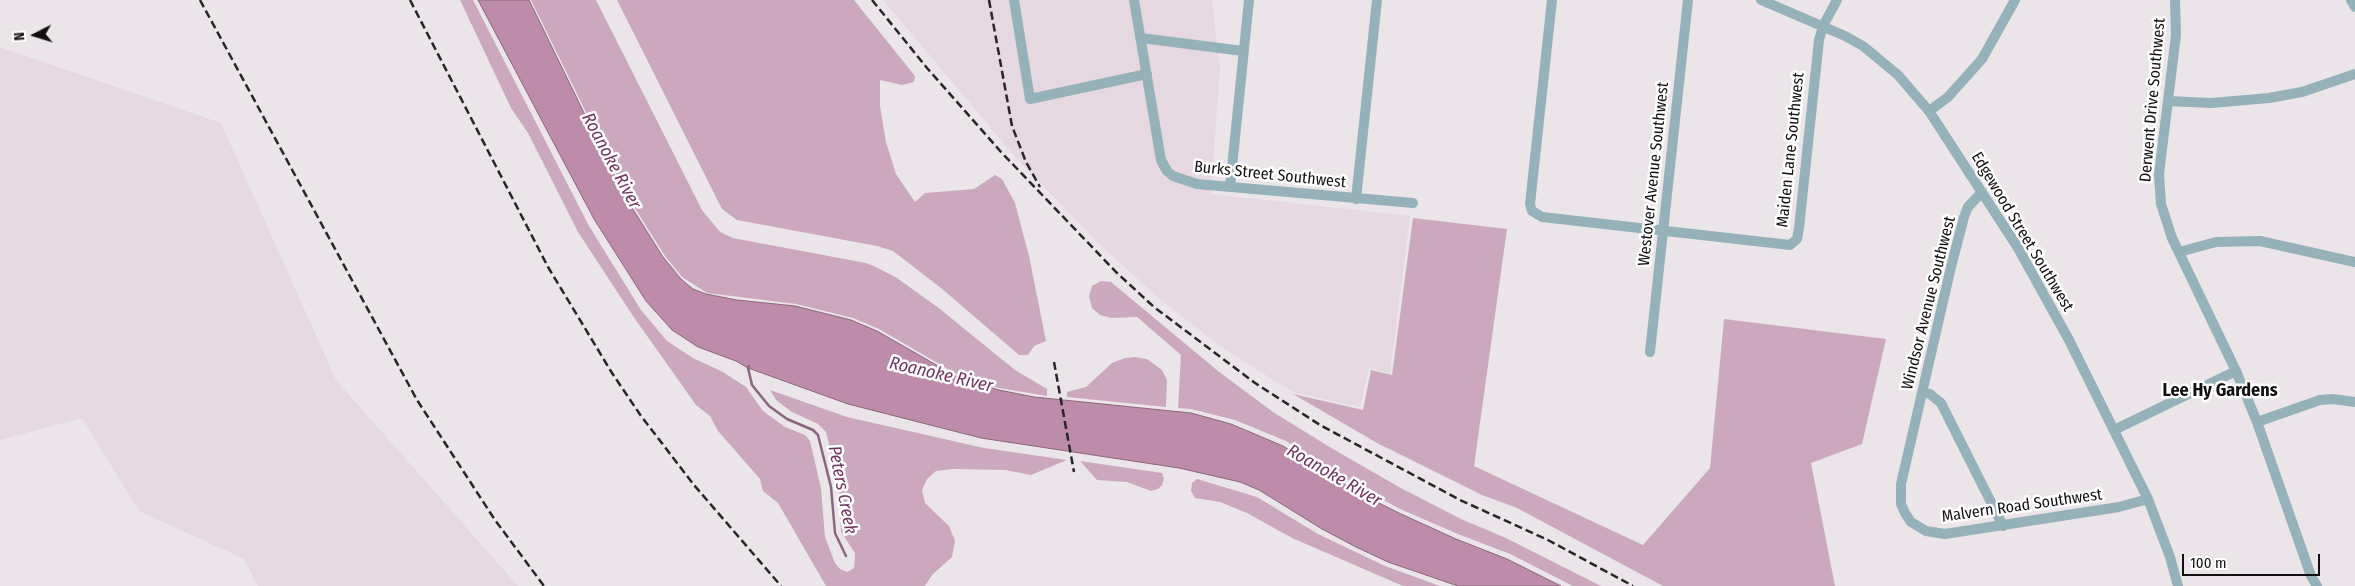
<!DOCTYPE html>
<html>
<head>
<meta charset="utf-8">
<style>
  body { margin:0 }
  #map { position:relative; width:2355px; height:586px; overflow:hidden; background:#ebe5e9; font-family:"Fira Sans Condensed",sans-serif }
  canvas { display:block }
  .north { position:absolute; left:10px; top:10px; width:50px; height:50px; -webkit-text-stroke:4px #fff; paint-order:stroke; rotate:265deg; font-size:14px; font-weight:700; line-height:20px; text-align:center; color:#110f11 }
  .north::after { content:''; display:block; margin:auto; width:18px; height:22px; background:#110f11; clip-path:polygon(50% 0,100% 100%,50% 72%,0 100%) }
  .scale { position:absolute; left:2182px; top:554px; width:138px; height:22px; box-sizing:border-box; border:2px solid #110f11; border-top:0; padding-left:6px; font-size:15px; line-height:18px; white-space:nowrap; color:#110f11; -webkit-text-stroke:4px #fff; paint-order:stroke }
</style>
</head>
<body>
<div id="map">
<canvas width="2355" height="586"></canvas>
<div class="north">N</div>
<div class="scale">100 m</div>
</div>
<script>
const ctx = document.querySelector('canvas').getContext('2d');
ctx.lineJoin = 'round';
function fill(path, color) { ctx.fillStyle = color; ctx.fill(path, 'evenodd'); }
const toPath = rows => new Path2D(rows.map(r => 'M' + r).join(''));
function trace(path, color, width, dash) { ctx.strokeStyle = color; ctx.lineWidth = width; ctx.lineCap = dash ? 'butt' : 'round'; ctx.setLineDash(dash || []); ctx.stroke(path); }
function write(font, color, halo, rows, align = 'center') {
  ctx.font = font + ' "Fira Sans Condensed",sans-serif'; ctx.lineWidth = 5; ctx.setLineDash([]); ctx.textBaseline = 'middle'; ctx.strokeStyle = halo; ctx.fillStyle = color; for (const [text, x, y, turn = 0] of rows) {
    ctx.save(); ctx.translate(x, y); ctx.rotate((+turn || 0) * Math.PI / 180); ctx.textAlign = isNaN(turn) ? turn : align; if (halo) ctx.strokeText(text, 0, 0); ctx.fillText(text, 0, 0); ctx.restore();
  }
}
fill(toPath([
  [883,0,1212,0,1220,67,1211,194,1410,216,1390,373,1369,368,1360,407,1293,392,1230,353,1164,303,1097,242,1016,158],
  [0,47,221,123,336,380,518,586,258,586,244,559,139,511,82,418,0,440]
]), '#e6d8e0');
fill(toPath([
  [460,0,473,0,589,226,641,310,667,341,693,358,723,372,746,387,763,411,785,427,805,435,810,441,821,488,825,537,835,563,840,569,847,572,854,568,855,553,841,532,839,484,826,432,818,424,792,412,776,400,770,390,847,417,984,448,1067,460,1031,475,1005,470,953,469,936,471,927,479,922,490,925,503,949,526,955,541,952,557,932,575,925,586,826,586,778,503,763,491,760,479,718,431,710,416,696,405,633,316,578,232,528,133,511,108],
  [531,0,596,0,702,210,720,232,733,238,866,263,878,268,897,278,940,309,1015,370,1047,389,1047,396,999,388,960,376,879,329,853,318,796,304,707,293,682,277,665,256,626,194],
  [617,0,854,0,915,76,914,82,902,85,880,80,880,106,886,142,896,174,915,202,925,193,974,189,995,175,1002,179,1015,203,1029,256,1046,341,1034,346,1028,355,1019,355,941,288,893,251,877,246,737,220,722,209],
  [1413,218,1507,229,1474,466,1643,545,1710,468,1724,319,1886,339,1862,444,1811,463,1835,586,1663,586,1517,508,1482,495,1377,443,1293,394,1363,410,1371,370,1392,375],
  [1101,281,1111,282,1218,371,1273,412,1333,449,1399,487,1461,519,1506,538,1601,586,1573,586,1510,554,1458,534,1400,509,1359,487,1286,441,1235,420,1191,409,1178,408,1181,355,1137,317,1111,318,1100,315,1092,308,1089,296,1092,286],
  [1135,357,1147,359,1162,370,1167,380,1166,407,1067,397,1067,392,1086,387,1112,363,1125,358],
  [1080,461,1162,473,1164,479,1162,485,1158,489,1151,491,1127,482,1097,480],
  [1197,479,1257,497,1318,534,1385,566,1440,586,1403,586,1292,538,1247,513,1220,502,1195,498,1191,491,1192,483]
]), '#cca8bf');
const water = toPath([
  [478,0,529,0,624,195,663,257,681,279,693,289,706,294,737,300,795,306,851,320,877,331,959,378,999,390,1034,397,1191,413,1231,424,1283,446,1357,492,1399,513,1456,539,1507,559,1561,586,1458,586,1388,562,1356,547,1322,529,1259,490,1240,482,1179,468,981,438,848,404,748,368,736,361,698,347,672,330,646,301,594,219,478,0]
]);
fill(water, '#bd8cab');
trace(water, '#89667d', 1);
trace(toPath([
  [749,366,748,368,752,385,769,406,787,419,813,430,818,435,831,487,835,533,846,556]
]), '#89667d', 2.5);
trace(toPath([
  [1014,0,1030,99,1147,74],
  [1134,0,1161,160,1167,171,1173,176,1197,184,1413,203],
  [1552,0,1530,204,1532,211,1542,217,1790,245,1797,239,1799,228,1819,40,1823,26,1837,0],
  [1761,0,1845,36,1863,46,1898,75,1929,111,2018,248,2069,340,2148,499,2170,557,2178,586],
  [2175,0,2176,35,2159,174,2161,204,2172,238,2236,371,2257,422],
  [2351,0,2355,7],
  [1141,38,1243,51],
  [2168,101,2211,103,2269,98,2302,92,2355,74],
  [1929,111,1948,97,1982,59,2015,0],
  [1230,187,1249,0],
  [1982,192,1968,207,1964,217,1951,267,1901,484,1901,504,1905,513,1911,522,1926,531,1945,534,2119,507,2148,499],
  [1356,199,1377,0],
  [2179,252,2216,242,2260,241,2355,262],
  [1650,352,1688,0],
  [1923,392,1930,394,1941,403,2003,526],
  [2114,430,2236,371],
  [2317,586,2311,576,2257,422,2320,400,2333,399,2355,402]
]), '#95b1b9', 10);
trace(toPath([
  [200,0,417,400,495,520,544,586],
  [410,0,548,267,612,373,641,416,694,485,781,586],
  [872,0,927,68,1001,152,1116,272,1154,307,1255,383,1320,425,1460,500,1548,540,1633,586],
  [989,0,1012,126,1026,162,1040,187],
  [1054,362,1074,472]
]), '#272527', 2.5, [8, 4]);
write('16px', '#110f11', '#fff', [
  ["Derwent Drive Southwest",2153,100,-85],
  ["Maiden Lane Southwest",1791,150,-84],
  ["Westover Avenue Southwest",1654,174,-84],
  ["Burks Street Southwest",1270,175,6],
  ["Edgewood Street Southwest",2022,232,59],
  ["Windsor Avenue Southwest",1929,303,-76],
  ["Malvern Road Southwest",2022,506,-8]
]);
write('italic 18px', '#72355f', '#fff', [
  ["Roanoke River",611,161,62],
  ["Roanoke River",941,375,13],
  ["Roanoke River",1334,476,30],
  ["Peters Creek",842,490,79]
]);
write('bold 18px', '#110f11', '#fff', [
  ["Lee Hy Gardens",2220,391]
]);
</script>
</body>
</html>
